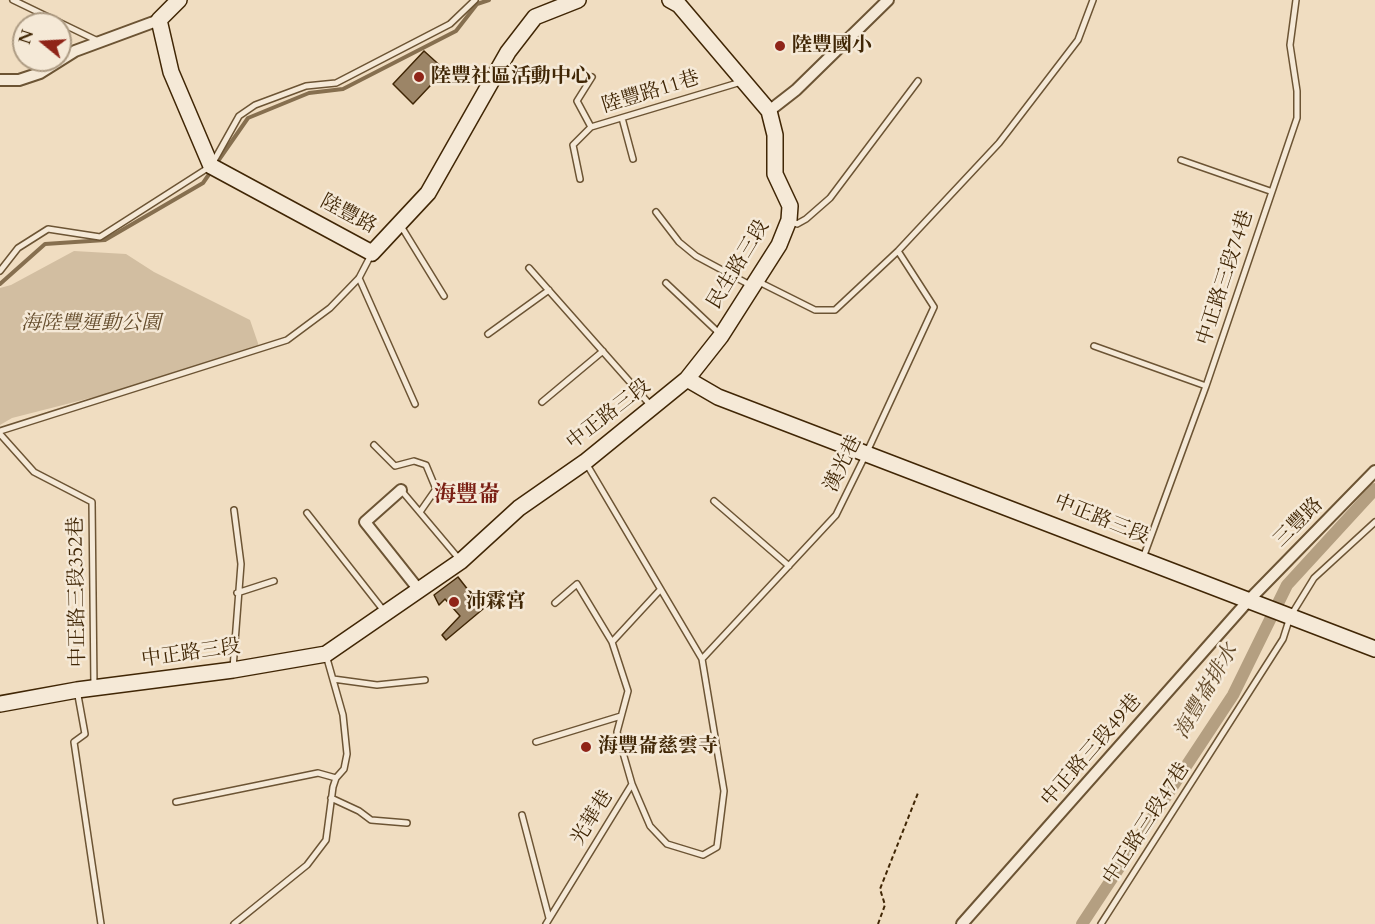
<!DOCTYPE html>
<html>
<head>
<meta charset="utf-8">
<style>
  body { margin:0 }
  #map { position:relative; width:1375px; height:924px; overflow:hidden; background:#f0ddc1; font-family:Cardo,serif }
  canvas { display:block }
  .north { position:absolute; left:12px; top:12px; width:60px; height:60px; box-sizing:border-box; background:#f5e9d7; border:2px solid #ad9b83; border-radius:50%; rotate:288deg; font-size:16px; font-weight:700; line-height:24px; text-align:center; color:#402605 }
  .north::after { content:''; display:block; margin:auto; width:21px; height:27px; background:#8f2418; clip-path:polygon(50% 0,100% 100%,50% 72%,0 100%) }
</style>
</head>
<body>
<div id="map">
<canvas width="1375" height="924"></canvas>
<div class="north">N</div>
</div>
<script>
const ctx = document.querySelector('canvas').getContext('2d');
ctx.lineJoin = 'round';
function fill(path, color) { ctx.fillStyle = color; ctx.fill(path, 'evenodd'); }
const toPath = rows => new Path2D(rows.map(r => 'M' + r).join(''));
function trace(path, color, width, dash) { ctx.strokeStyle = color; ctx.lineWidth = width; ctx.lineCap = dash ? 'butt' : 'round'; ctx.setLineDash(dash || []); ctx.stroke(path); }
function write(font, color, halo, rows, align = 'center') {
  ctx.font = font + ' Cardo,"Noto Serif TC",serif'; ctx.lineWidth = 5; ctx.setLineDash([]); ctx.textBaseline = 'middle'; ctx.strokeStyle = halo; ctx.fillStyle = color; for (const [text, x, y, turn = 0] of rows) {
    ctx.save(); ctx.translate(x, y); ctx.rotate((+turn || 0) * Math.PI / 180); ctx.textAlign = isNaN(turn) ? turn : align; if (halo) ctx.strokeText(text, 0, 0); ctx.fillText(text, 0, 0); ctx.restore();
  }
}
fill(toPath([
  [74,251,126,254,154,272,250,320,260,349,153,382,12,418,0,425,0,288,11,285]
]), '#d2bea1');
trace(toPath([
  [216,164,248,118,309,93,343,89,456,31,477,4,489,0],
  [0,284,45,244,105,240,203,183,212,170]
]), '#866f4f', 4);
trace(toPath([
  [1082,924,1233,695,1287,585,1375,489]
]), '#b49f81', 12);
const building = toPath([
  [424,51,445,70,413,104,393,84,424,51],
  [458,577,483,609,446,640,442,635,460,616,445,599,439,605,434,595,458,577]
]);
fill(building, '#9c8567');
trace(building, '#402605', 1.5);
const lane = toPath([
  [13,0,98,41],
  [622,118,633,159],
  [591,127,577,101,592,77],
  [1181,160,1270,191],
  [580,179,573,145,591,127,741,82],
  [656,212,679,242,696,256,750,285],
  [791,221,797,224,806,219,830,198,918,81],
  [401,226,444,296],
  [529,268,652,407],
  [0,271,18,248,48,229,100,237,211,166,239,116,255,105,306,86,336,83,450,24,475,0],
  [359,278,415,404],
  [759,282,815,310,835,310,898,251,999,143,1078,40,1093,0],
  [666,283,720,334],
  [488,334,549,290],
  [1094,346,1206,386],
  [542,402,603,351],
  [0,431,287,340,330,308,359,278,371,255],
  [0,434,34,472,92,502,94,687],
  [374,445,395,466,414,461,426,465,436,489,420,512],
  [586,463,702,659,724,791,717,847,703,855,667,844,650,826,632,784],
  [401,490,460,560],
  [714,501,789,566],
  [307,513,384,611],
  [1143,558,1206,386,1297,118,1297,91,1290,45,1296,0],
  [237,593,274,581],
  [612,642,660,590],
  [702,659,836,515,866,454,934,307,898,251],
  [233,668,241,564,234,510],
  [333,679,377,685,425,680],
  [77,690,85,734,74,742,101,924],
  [536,742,621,716],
  [331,798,359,811,371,820,407,823],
  [176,802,318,773,336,778],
  [522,815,549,918],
  [234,924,307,865,326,840,333,787,336,778,344,769,347,754,343,715,326,655],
  [546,924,632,784,617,732,628,691,612,642,577,584,555,603],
  [1101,924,1283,639,1290,617,1314,578,1375,522]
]);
const street = toPath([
  [0,80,19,80,40,73,75,51,159,20],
  [769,111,796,90,888,0],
  [401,490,365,522,419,590],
  [962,924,1248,601,1375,471]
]);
const secondary = toPath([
  [179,0,159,20,171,72,211,166,372,253,428,193,508,52,535,17,578,0],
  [687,379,718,397,1375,649],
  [0,704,77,690,233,670,326,654,461,561,519,508,585,462,687,379,721,336,779,245,789,220,790,206,775,174,775,135,769,111,679,5,670,0]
]);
trace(lane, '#6c5434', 8);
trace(street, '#6c5434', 14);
trace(secondary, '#402605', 18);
trace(toPath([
  [878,924,885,905,880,889,918,793]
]), '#402605', 2, [4.5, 3]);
trace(lane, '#f5e9d7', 5);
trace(street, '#f5e9d7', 10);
trace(secondary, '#f5e9d7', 15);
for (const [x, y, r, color] of [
  [780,46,6,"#8f2418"],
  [419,77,6,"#8f2418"],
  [454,602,6,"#8f2418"],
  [586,747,6,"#8f2418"]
]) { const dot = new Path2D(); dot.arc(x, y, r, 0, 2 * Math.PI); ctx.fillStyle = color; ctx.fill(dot); trace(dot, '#f5e9d7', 2); }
write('bold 20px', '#402605', '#f5e9d7', [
  ["陸豐國小",792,46],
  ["陸豐社區活動中心",431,77],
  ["沛霖宮",466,602],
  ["海豐崙慈雲寺",598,747]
], 'left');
write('20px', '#402605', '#f5e9d7', [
  ["陸豐路11巷",651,93,-17],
  ["陸豐路",348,215,28],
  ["民生路三段",739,265,-59],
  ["中正路三段74巷",1226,278,-72],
  ["中正路三段",609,415,-38],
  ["漢光巷",844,464,-64],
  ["中正路三段",1101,520,22],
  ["三豐路",1299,523,-45],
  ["中正路三段352巷",78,592,-91],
  ["中正路三段",191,654,-8],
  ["中正路三段49巷",1092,751,-49],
  ["光華巷",593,818,-58],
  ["中正路三段47巷",1147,824,-57]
]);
write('italic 20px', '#644c2c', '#f5e9d7', [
  ["海陸豐運動公園",91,324]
]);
write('italic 21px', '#634a2a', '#f5e9d7', [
  ["海豐崙排水",1207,692,-60]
]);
write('bold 22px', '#7a1f14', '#f5e9d7', [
  ["海豐崙",467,496]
]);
</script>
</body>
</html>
